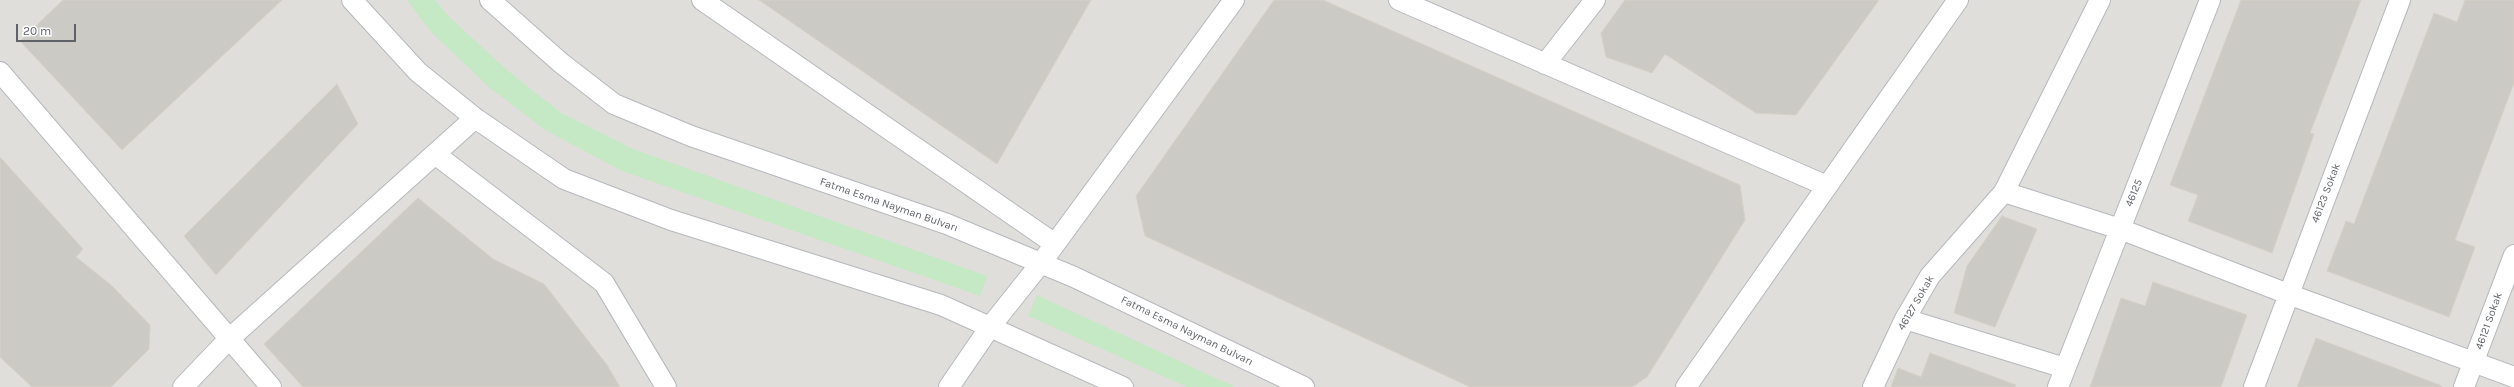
<!DOCTYPE html>
<html>
<head>
<meta charset="utf-8">
<style>
  body { margin:0 }
  #map { position:relative; width:2514px; height:387px; overflow:hidden; background:#f1efe8; font-family:Karla,sans-serif }
  canvas { display:block }
  .scale { position:absolute; left:16px; top:24px; width:60px; height:18px; box-sizing:border-box; border:2px solid #5f6368; border-top:0; padding-left:5px; font-size:12px; line-height:14px; white-space:nowrap; color:#5f6368; -webkit-text-stroke:3px #fff; paint-order:stroke }
</style>
</head>
<body>
<div id="map">
<canvas width="2514" height="387"></canvas>
<div class="scale">20 m</div>
</div>
<script>
const ctx = document.querySelector('canvas').getContext('2d');
ctx.lineJoin = 'round';
function fill(path, color) { ctx.fillStyle = color; ctx.fill(path, 'evenodd'); }
const toPath = rows => new Path2D(rows.map(r => 'M' + r).join(''));
function trace(path, color, width, dash) { ctx.strokeStyle = color; ctx.lineWidth = width; ctx.lineCap = dash ? 'butt' : 'round'; ctx.setLineDash(dash || []); ctx.stroke(path); }
function write(font, color, halo, rows, align = 'center') {
  ctx.font = font + ' Karla,sans-serif'; ctx.lineWidth = 3; ctx.setLineDash([]); ctx.textBaseline = 'middle'; ctx.strokeStyle = halo; ctx.fillStyle = color; for (const [text, x, y, turn = 0] of rows) {
    ctx.save(); ctx.translate(x, y); ctx.rotate((+turn || 0) * Math.PI / 180); ctx.textAlign = isNaN(turn) ? turn : align; if (halo) ctx.strokeText(text, 0, 0); ctx.fillText(text, 0, 0); ctx.restore();
  }
}
fill(toPath([
  [0,0,2514,0,2514,387,0,387]
]), '#e0deda');
fill(toPath([
  [407,0,435,0,447,15,508,71,561,113,633,149,987,276,980,296,622,171,545,130,490,88,430,31],
  [1037,295,1235,387,1187,387,1028,316]
]), '#c5e8c5');
const building = toPath([
  [63,0,282,0,122,150,20,41,63,0],
  [759,0,1091,0,997,164,759,0],
  [1274,0,1323,0,1740,185,1745,220,1647,377,1632,387,1470,387,1145,236,1136,196,1274,0],
  [1625,0,1879,0,1796,115,1756,113,1665,54,1652,73,1606,57,1601,33,1625,0],
  [2241,0,2361,0,2310,133,2314,134,2272,253,2188,221,2198,195,2170,185,2241,0],
  [2465,0,2514,0,2514,83,2455,240,2475,247,2449,317,2327,271,2346,221,2354,224,2434,13,2457,22,2465,0],
  [337,84,358,124,216,275,184,236,337,84],
  [0,157,83,249,76,257,111,285,150,325,149,349,111,387,32,387,0,357,0,157],
  [418,198,493,259,544,284,607,365,620,387,303,387,264,344,418,198],
  [2002,216,2037,229,1995,327,1954,313,1967,266,2002,216],
  [2153,282,2247,315,2221,387,2090,387,2121,298,2145,306,2153,282],
  [2316,338,2442,386,2441,387,2297,387,2316,338],
  [1930,353,2016,385,2015,387,1891,387,1898,368,1921,377,1930,353]
]);
fill(building, '#cccac5');
trace(building, '#d6d1c6', 1);
const minor = toPath([
  [352,0,418,72,475,118,564,179,671,220,941,305,1123,387],
  [490,0,561,63,614,104,691,136,947,224,1074,277,1304,387],
  [702,0,1055,244],
  [1399,0,1827,186],
  [1545,64,1595,0],
  [0,72,271,387],
  [435,154,604,283,666,387],
  [2004,192,2100,0],
  [1905,319,2065,368],
  [183,387,229,339,475,118],
  [949,387,990,327,1041,263,1234,0],
  [1686,387,1958,0],
  [1873,387,1905,319,1930,276,2004,192,2120,229,2288,294,2514,377],
  [2058,387,2210,0],
  [2254,387,2400,0],
  [2464,387,2514,255]
]);
trace(minor, '#b5b8bc', 22);
trace(minor, '#fff', 20);
write('11px', '#5f6368', '#fff', [
  ["46125",2134,193,-68],
  ["46123 Sokak",2326,193,-69],
  ["Fatma Esma Nayman Bulvarı",889,205,19],
  ["46127 Sokak",1916,303,-60],
  ["46121 Sokak",2489,321,-70],
  ["Fatma Esma Nayman Bulvarı",1187,331,26]
]);
</script>
</body>
</html>
